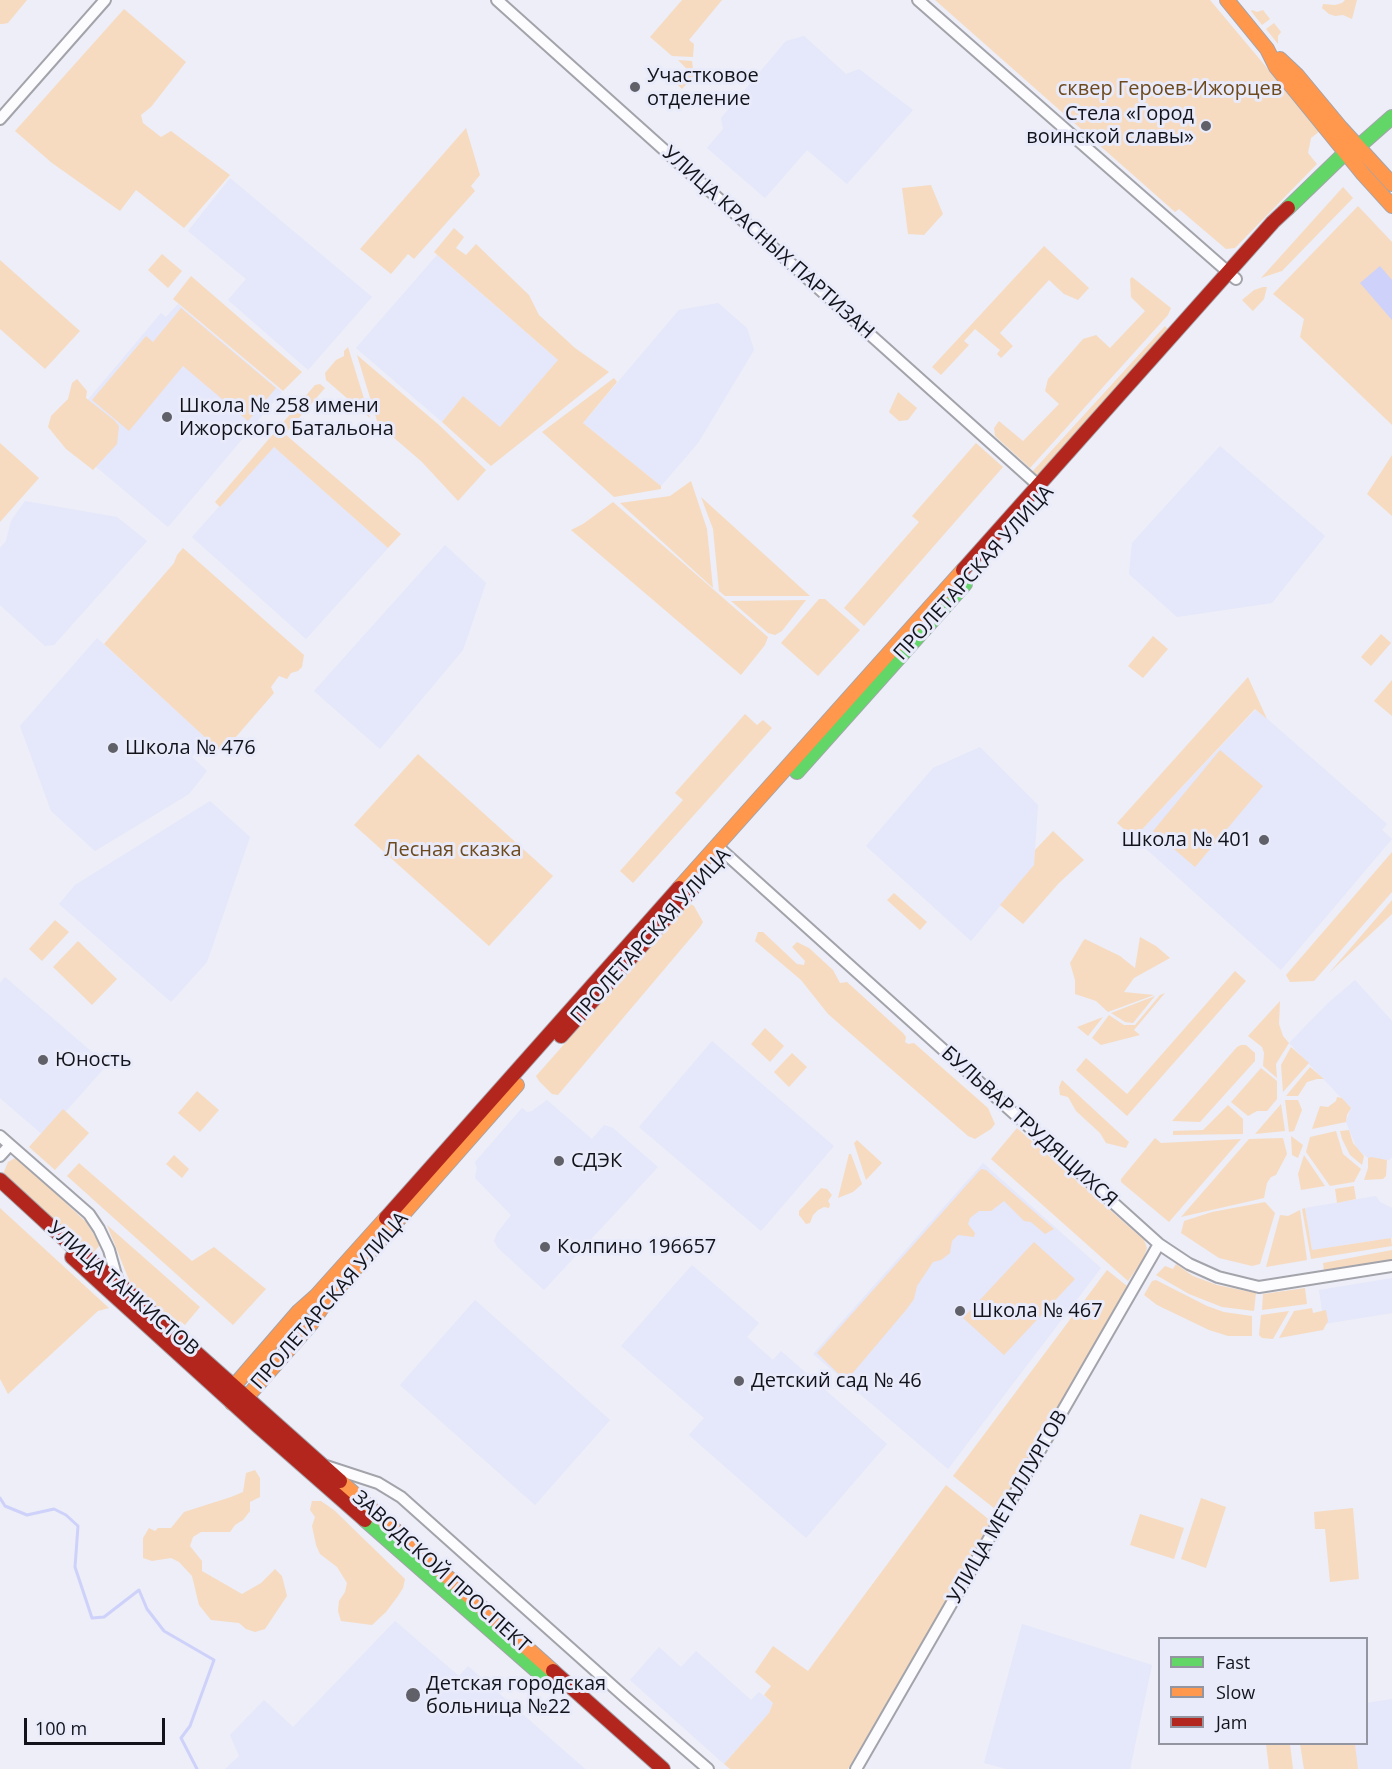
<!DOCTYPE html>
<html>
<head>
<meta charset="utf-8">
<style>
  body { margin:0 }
  #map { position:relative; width:1392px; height:1769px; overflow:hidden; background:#edeef7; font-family:"Open Sans",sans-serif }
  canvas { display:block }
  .legend { position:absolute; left:1158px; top:1637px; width:210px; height:108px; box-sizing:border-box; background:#e9ebfb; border:2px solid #9395a1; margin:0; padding:8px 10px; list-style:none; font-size:18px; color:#13141b }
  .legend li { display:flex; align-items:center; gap:12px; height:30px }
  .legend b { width:30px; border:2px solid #9395a1 }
  .scale { position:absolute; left:24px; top:1718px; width:141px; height:27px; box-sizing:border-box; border:3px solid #13141b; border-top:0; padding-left:8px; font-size:18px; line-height:21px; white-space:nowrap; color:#13141b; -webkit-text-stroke:4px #e9ebfb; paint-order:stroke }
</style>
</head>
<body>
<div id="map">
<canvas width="1392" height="1769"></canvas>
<ul class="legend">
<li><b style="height:8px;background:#63d668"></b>Fast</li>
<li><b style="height:8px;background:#ff974d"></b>Slow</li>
<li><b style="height:8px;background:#b3261e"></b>Jam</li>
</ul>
<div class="scale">100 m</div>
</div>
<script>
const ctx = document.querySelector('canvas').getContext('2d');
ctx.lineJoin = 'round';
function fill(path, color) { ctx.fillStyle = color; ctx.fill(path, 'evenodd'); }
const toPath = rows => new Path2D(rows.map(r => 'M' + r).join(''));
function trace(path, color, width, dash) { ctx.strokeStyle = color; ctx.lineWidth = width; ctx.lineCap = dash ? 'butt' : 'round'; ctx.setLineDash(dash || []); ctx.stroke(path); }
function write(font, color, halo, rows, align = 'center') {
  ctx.font = font + ' "Open Sans",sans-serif'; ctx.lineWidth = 6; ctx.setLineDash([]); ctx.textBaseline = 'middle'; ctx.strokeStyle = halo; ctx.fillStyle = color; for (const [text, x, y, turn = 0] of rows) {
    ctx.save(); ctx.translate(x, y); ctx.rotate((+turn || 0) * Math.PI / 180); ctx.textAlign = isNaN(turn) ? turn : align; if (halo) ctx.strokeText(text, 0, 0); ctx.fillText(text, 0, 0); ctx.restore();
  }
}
fill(toPath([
  [804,36,846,74,859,69,913,110,847,184,807,150,765,198,707,148,723,129,721,118,786,41],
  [230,178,372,297,308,370,228,300,246,279,188,231],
  [437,255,558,360,500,428,463,396,442,422,356,348],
  [718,303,747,328,754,350,698,443,661,486,583,423,679,310],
  [178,304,282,392,168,527,58,435,161,313,166,317],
  [273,446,388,548,306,639,192,537],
  [1220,446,1325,536,1272,603,1177,617,1129,574,1132,543],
  [25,501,117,517,147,541,54,645,45,646,0,605,0,548,6,541,11,521],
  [445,545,486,583,463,650,380,749,314,691],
  [97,638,206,738,192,757,207,771,189,794,95,851,51,811,20,726],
  [1256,709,1387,824,1382,830,1392,839,1281,970,1134,838],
  [980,747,1038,805,1034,865,971,941,866,846,933,768],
  [210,801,250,837,207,962,171,1002,59,904,75,885],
  [5,977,107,1065,44,1136,0,1098,0,983],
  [1355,980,1392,1021,1392,1157,1389,1160,1368,1158,1357,1149,1346,1122,1351,1108,1289,1043,1328,1003],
  [712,1041,834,1146,761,1231,639,1127],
  [547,1100,592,1139,604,1125,613,1128,658,1167,544,1290,498,1248,494,1241,497,1233,511,1215,475,1178,477,1168,475,1162,522,1108,527,1112,532,1111],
  [983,1163,1101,1268,948,1469,813,1354],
  [1376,1196,1380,1202,1392,1208,1392,1238,1312,1250,1305,1208],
  [692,1265,759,1323,747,1337,773,1360,781,1351,887,1444,806,1538,689,1435,704,1418,621,1346],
  [1392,1278,1392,1313,1324,1324,1319,1290],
  [475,1300,610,1420,535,1505,400,1385],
  [395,1621,459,1676,468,1666,585,1769,225,1769,239,1756,230,1735,264,1700,293,1727],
  [1022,1624,1152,1665,1130,1769,1006,1769,984,1763],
  [659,1647,681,1667,696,1651,751,1700,759,1692,773,1703,769,1713,724,1764,630,1680],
  [1392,1699,1392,1769,1304,1769,1301,1744,1366,1744,1367,1703]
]), '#e5e7fa');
fill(toPath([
  [0,0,27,0,8,23,3,24,0,24],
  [682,0,722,0,689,40,694,44,693,57,672,56,650,37],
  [935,0,1210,0,1320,131,1311,138,1308,153,1317,164,1235,248,1226,249,1179,209,1175,212],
  [1345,0,1357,0,1352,19,1343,15,1335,16,1329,14,1322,8,1323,4,1335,5,1342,3],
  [124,9,186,62,151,107,141,115,143,123,161,137,171,131,230,175,184,228,136,190,120,211,52,163,15,131],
  [1252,10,1257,12,1263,10,1270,19,1262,25,1251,11],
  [1274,23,1281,32,1278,36,1278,44,1266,29],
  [678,60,692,61,694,76,682,89,677,84,688,70],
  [466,128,480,175,471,186,475,191,414,259,408,254,391,274,360,249],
  [931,185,943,214,924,235,908,234,902,188],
  [1343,187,1353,198,1282,271,1261,278],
  [1358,206,1392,242,1392,425,1300,337,1304,319,1273,294],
  [454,228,464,237,456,248,466,255,476,244,529,295,539,315,575,348,609,372,491,466,442,422,463,396,500,427,558,360,434,252],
  [1044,246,1089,288,1078,300,1064,294,1049,280,1000,333,1013,346,1001,358,997,354,1000,350,975,329,964,341,969,345,941,375,932,367],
  [162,254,182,271,168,288,148,270],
  [0,260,80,331,45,369,0,329],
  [191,276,302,372,283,391,173,299],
  [1132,277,1171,308,1168,315,1030,468,995,436,994,428,999,421,1023,441,1059,404,1045,391,1048,379,1083,339,1096,335,1110,348,1145,311,1131,297,1130,279],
  [1263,287,1267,287,1264,299,1253,311,1242,300,1254,290],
  [181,308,276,388,248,421,183,366,129,431,92,400,146,336,153,342],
  [1165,326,1169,330,1039,475,1032,472],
  [348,347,370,418,326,380,325,373,336,360,344,356,344,351],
  [357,355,439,425,486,470,458,501,422,462,378,424],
  [614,378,617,382,583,423,661,486,661,489,614,497,542,432],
  [77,379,87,391,86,398,114,420,119,426,117,444,93,470,66,449,48,427,51,416,68,399,72,383],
  [320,384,325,388,285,434,401,534,388,548,274,447,220,507,215,502,315,385],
  [898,392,917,408,908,420,899,421,889,412],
  [0,443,39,478,0,522],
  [976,443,1003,467,864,626,844,608,919,522,912,516],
  [1392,455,1392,516,1367,494],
  [691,481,707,529,713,588,620,503,670,496],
  [701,497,810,596,725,596,719,591,713,529],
  [613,502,768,637,765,645,741,675,571,530,583,524],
  [183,548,304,655,302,667,298,671,291,673,287,679,279,676,271,687,274,693,222,753,104,644,174,563,177,555],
  [819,599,825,599,860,630,818,676,781,643],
  [806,600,782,631,775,635,768,633,731,601],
  [1381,634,1391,643,1371,666,1361,657],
  [1153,636,1168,649,1143,678,1128,666],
  [1248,677,1267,719,1255,709,1134,838,1117,823],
  [1392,680,1392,716,1374,701],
  [745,714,757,725,763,720,772,728,633,883,620,871,683,800,675,793],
  [1220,750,1263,786,1195,867,1153,831],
  [418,754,553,876,489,946,354,825],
  [1053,831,1084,860,1059,883,1023,924,1000,905,1034,865,1035,850],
  [1392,852,1392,892,1314,981,1290,982,1286,975],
  [894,893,927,922,920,930,887,900],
  [1392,900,1392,914,1329,973],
  [689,903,694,906,703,922,700,927,558,1095,552,1094,539,1081,536,1076],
  [55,920,69,932,42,961,29,949],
  [758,932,763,932,797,964,804,965,805,961,792,947,797,942,809,948,833,970,840,983,847,982,903,1033,906,1037,905,1042,908,1044,914,1043,988,1108,995,1124,991,1129,975,1139,968,1136,828,1014,801,980,755,941],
  [1140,937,1156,946,1170,958,1134,978,1124,992,1154,995,1108,1012,1096,1001,1075,994,1075,980,1070,963,1083,941,1085,939,1120,956,1135,968],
  [78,941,117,979,92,1005,53,967],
  [1235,971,1246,981,1127,1116,1076,1070,1086,1058,1127,1094],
  [1165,993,1134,1030,1140,1035,1101,1045,1092,1038,1109,1015,1124,1025,1135,1025,1160,995],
  [1155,996,1133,1023,1125,1022,1111,1013],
  [1280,1001,1279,1024,1283,1036,1289,1043,1276,1064,1277,1078,1263,1066,1264,1053,1262,1047,1248,1036],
  [1103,1017,1088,1036,1077,1027],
  [765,1028,784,1046,770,1062,751,1044],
  [1241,1045,1246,1045,1255,1053,1255,1061,1200,1122,1172,1121,1237,1047],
  [1291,1047,1309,1063,1283,1092,1281,1065],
  [792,1053,807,1067,789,1087,774,1072],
  [1310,1067,1324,1079,1317,1079,1307,1082,1298,1096,1286,1096],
  [1261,1068,1277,1081,1277,1099,1267,1111,1257,1111,1248,1116,1231,1102],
  [1062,1080,1129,1142,1126,1148,1106,1143,1100,1133,1076,1111,1068,1097,1060,1095,1059,1087],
  [197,1091,219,1110,200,1132,178,1113],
  [1337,1097,1342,1098,1351,1108,1347,1115,1346,1122,1312,1129,1320,1106,1328,1107,1336,1101],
  [1285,1100,1298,1100,1302,1110,1294,1131,1289,1132],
  [1281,1104,1285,1131,1255,1134],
  [1228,1105,1243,1119,1243,1134,1173,1135,1173,1131,1203,1130],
  [63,1109,89,1133,55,1170,29,1147],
  [1017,1128,1144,1240,1147,1248,1143,1260,1128,1281,991,1159],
  [1349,1130,1353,1143,1364,1156,1362,1165,1350,1155,1342,1139,1340,1131],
  [1336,1131,1343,1154,1361,1169,1354,1182,1330,1186,1306,1152,1310,1137],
  [1291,1136,1303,1145,1298,1158,1292,1155],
  [1155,1138,1161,1143,1241,1139,1169,1222,1121,1182,1121,1179],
  [1283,1138,1287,1154,1276,1175,1271,1177,1267,1183,1264,1198,1181,1217,1249,1139],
  [857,1140,882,1163,866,1180,854,1143],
  [849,1154,851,1154,862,1184,853,1192,838,1198],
  [174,1155,189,1169,182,1178,166,1164],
  [1304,1155,1325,1186,1301,1190,1298,1174],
  [17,1157,86,1222,100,1245,93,1253,88,1252,3,1174,8,1162],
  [1371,1157,1387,1160,1386,1176,1383,1179,1364,1180,1368,1168,1368,1158],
  [79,1163,192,1261,214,1247,266,1289,233,1325,67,1176],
  [981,1169,986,1170,1054,1229,1045,1234,1031,1222,1024,1221,1004,1201,991,1211,979,1211,970,1218,968,1224,975,1233,974,1237,958,1235,952,1241,950,1253,941,1260,933,1262,917,1286,914,1299,906,1310,846,1381,817,1353],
  [1354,1186,1356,1199,1337,1203,1335,1189],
  [821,1188,827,1189,832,1195,828,1201,830,1204,829,1208,824,1207,818,1210,813,1215,810,1223,806,1224,799,1215,799,1211],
  [1265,1202,1275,1213,1260,1264,1252,1266,1219,1258,1181,1233,1184,1221,1212,1212],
  [0,1208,109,1308,98,1311,8,1394,0,1379],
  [1305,1208,1312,1250,1391,1238,1392,1246,1311,1259,1302,1209],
  [1300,1210,1307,1260,1266,1267,1280,1215,1288,1216],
  [107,1225,200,1307,185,1325,180,1321,176,1326,131,1285],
  [1034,1242,1075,1279,1004,1355,963,1318],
  [1392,1250,1392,1260,1324,1271,1323,1263],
  [1176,1264,1193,1276,1217,1285,1256,1293,1254,1311,1222,1307,1189,1294,1156,1275,1165,1266,1173,1269],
  [1107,1270,1127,1286,999,1512,953,1476],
  [1156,1280,1207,1306,1224,1312,1252,1316,1252,1336,1228,1336,1209,1330,1157,1305,1144,1295,1152,1281],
  [1305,1288,1307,1304,1262,1310,1263,1294],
  [1312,1308,1313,1313,1326,1310,1328,1321,1323,1330,1279,1338,1294,1311],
  [1289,1311,1273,1339,1262,1338,1259,1335,1261,1315],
  [255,1470,260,1478,260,1497,250,1502,250,1511,243,1520,235,1525,230,1532,201,1532,193,1537,190,1546,202,1561,202,1571,242,1594,261,1583,275,1569,282,1576,287,1596,265,1629,255,1632,246,1629,239,1623,211,1620,199,1605,192,1576,179,1562,171,1558,152,1561,143,1558,143,1538,149,1528,155,1531,158,1528,171,1528,184,1512,231,1497,243,1492,246,1473],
  [946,1485,992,1522,848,1769,730,1769,724,1764,769,1713,773,1703,764,1695,771,1686,755,1672,773,1646,808,1671],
  [1201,1498,1226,1507,1206,1568,1181,1559],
  [312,1501,321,1501,334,1510,405,1579,403,1588,398,1596,386,1612,372,1625,341,1621,338,1611,339,1601,345,1592,347,1583,337,1567,320,1554,316,1545,312,1526,315,1517,310,1510],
  [1353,1508,1359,1579,1330,1582,1325,1529,1315,1529,1314,1512],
  [1140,1514,1184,1528,1174,1559,1130,1545],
  [1266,1744,1290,1744,1293,1769,1269,1769],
  [1300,1744,1355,1744,1358,1769,1304,1769]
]), '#f6dbc1');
fill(toPath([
  [1380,266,1392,280,1392,320,1360,283]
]), '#ced1fa');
trace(toPath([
  [0,1498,5,1506,27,1515,54,1509,66,1515,78,1526,75,1567,92,1618,104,1617,139,1590,147,1609,164,1631,214,1660,190,1726,181,1738,197,1769]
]), '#ced1fa', 3);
const street = toPath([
  [497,0,1039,486],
  [918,0,1236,279],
  [0,119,105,0],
  [717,846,1159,1244,1189,1264,1218,1277,1259,1287,1392,1266],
  [0,1136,89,1214,99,1229,109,1250,118,1282],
  [0,1156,10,1145],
  [326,1466,378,1483,401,1497,626,1698,708,1769],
  [856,1769,1159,1244]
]);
const fast = toPath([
  [1288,208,1346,152,1358,147,1392,117],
  [797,772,965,584],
  [365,1520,545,1678]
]);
const slow = toPath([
  [1227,0,1267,49,1276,67,1363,174,1392,206],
  [1280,59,1297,75,1341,128,1392,184],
  [679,888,963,570],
  [232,1403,234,1386,298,1312,316,1296,386,1218],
  [232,1403,247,1397,311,1324,325,1303,517,1085],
  [340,1481,553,1671]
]);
const jam = toPath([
  [963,570,1273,222,1288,208],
  [561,1036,693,888],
  [0,1180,72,1246,118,1283,340,1481],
  [386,1218,679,888],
  [72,1257,258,1426,365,1520],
  [553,1671,663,1769]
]);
trace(street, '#a3a4ab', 14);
trace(fast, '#a3a4ab', 16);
trace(slow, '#a3a4ab', 16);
trace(jam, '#a3a4ab', 16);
trace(street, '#fcfcfe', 10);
trace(fast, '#63d668', 14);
trace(slow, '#ff974d', 14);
trace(jam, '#b3261e', 14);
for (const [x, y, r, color] of [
  [635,87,6,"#5f6068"],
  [1206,126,6,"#5f6068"],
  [167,417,6,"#5f6068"],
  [113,748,6,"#5f6068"],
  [1264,840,6,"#5f6068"],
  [43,1060,6,"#5f6068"],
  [559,1161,6,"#5f6068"],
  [545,1247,6,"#5f6068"],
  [960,1311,6,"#5f6068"],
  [739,1381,6,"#5f6068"],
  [413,1695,8,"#5f6068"]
]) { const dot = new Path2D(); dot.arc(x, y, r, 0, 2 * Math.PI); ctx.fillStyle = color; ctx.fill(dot); trace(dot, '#e9ebfb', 2); }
write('20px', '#13141b', '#e9ebfb', [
  ["Участковое",647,76],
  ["отделение",647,99],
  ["Стела «Город",1194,114,"right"],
  ["воинской славы»",1194,137,"right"],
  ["Школа № 258 имени",179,406],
  ["Ижорского Батальона",179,429],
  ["Школа № 476",125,748],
  ["Школа № 401",1252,840,"right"],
  ["Юность",55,1060],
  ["СДЭК",571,1161],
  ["Колпино 196657",557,1247],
  ["Школа № 467",972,1311],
  ["Детский сад № 46",751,1381],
  ["Детская городская",426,1684],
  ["больница №22",426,1707]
], 'left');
write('20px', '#6d4a1e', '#e9ebfb', [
  ["сквер Героев-Ижорцев",1170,89],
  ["Лесная сказка",453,850]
]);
write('20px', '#13141b', '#e9ebfb', [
  ["УЛИЦА КРАСНЫХ ПАРТИЗАН",768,243,42],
  ["ПРОЛЕТАРСКАЯ УЛИЦА",974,573,-48],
  ["ПРОЛЕТАРСКАЯ УЛИЦА",651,936,-48],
  ["БУЛЬВАР ТРУДЯЩИХСЯ",1029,1127,42],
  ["УЛИЦА ТАНКИСТОВ",123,1289,41],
  ["ПРОЛЕТАРСКАЯ УЛИЦА",330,1301,-49],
  ["УЛИЦА МЕТАЛЛУРГОВ",1008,1507,-60],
  ["ЗАВОДСКОЙ ПРОСПЕКТ",441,1572,42]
]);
</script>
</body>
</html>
